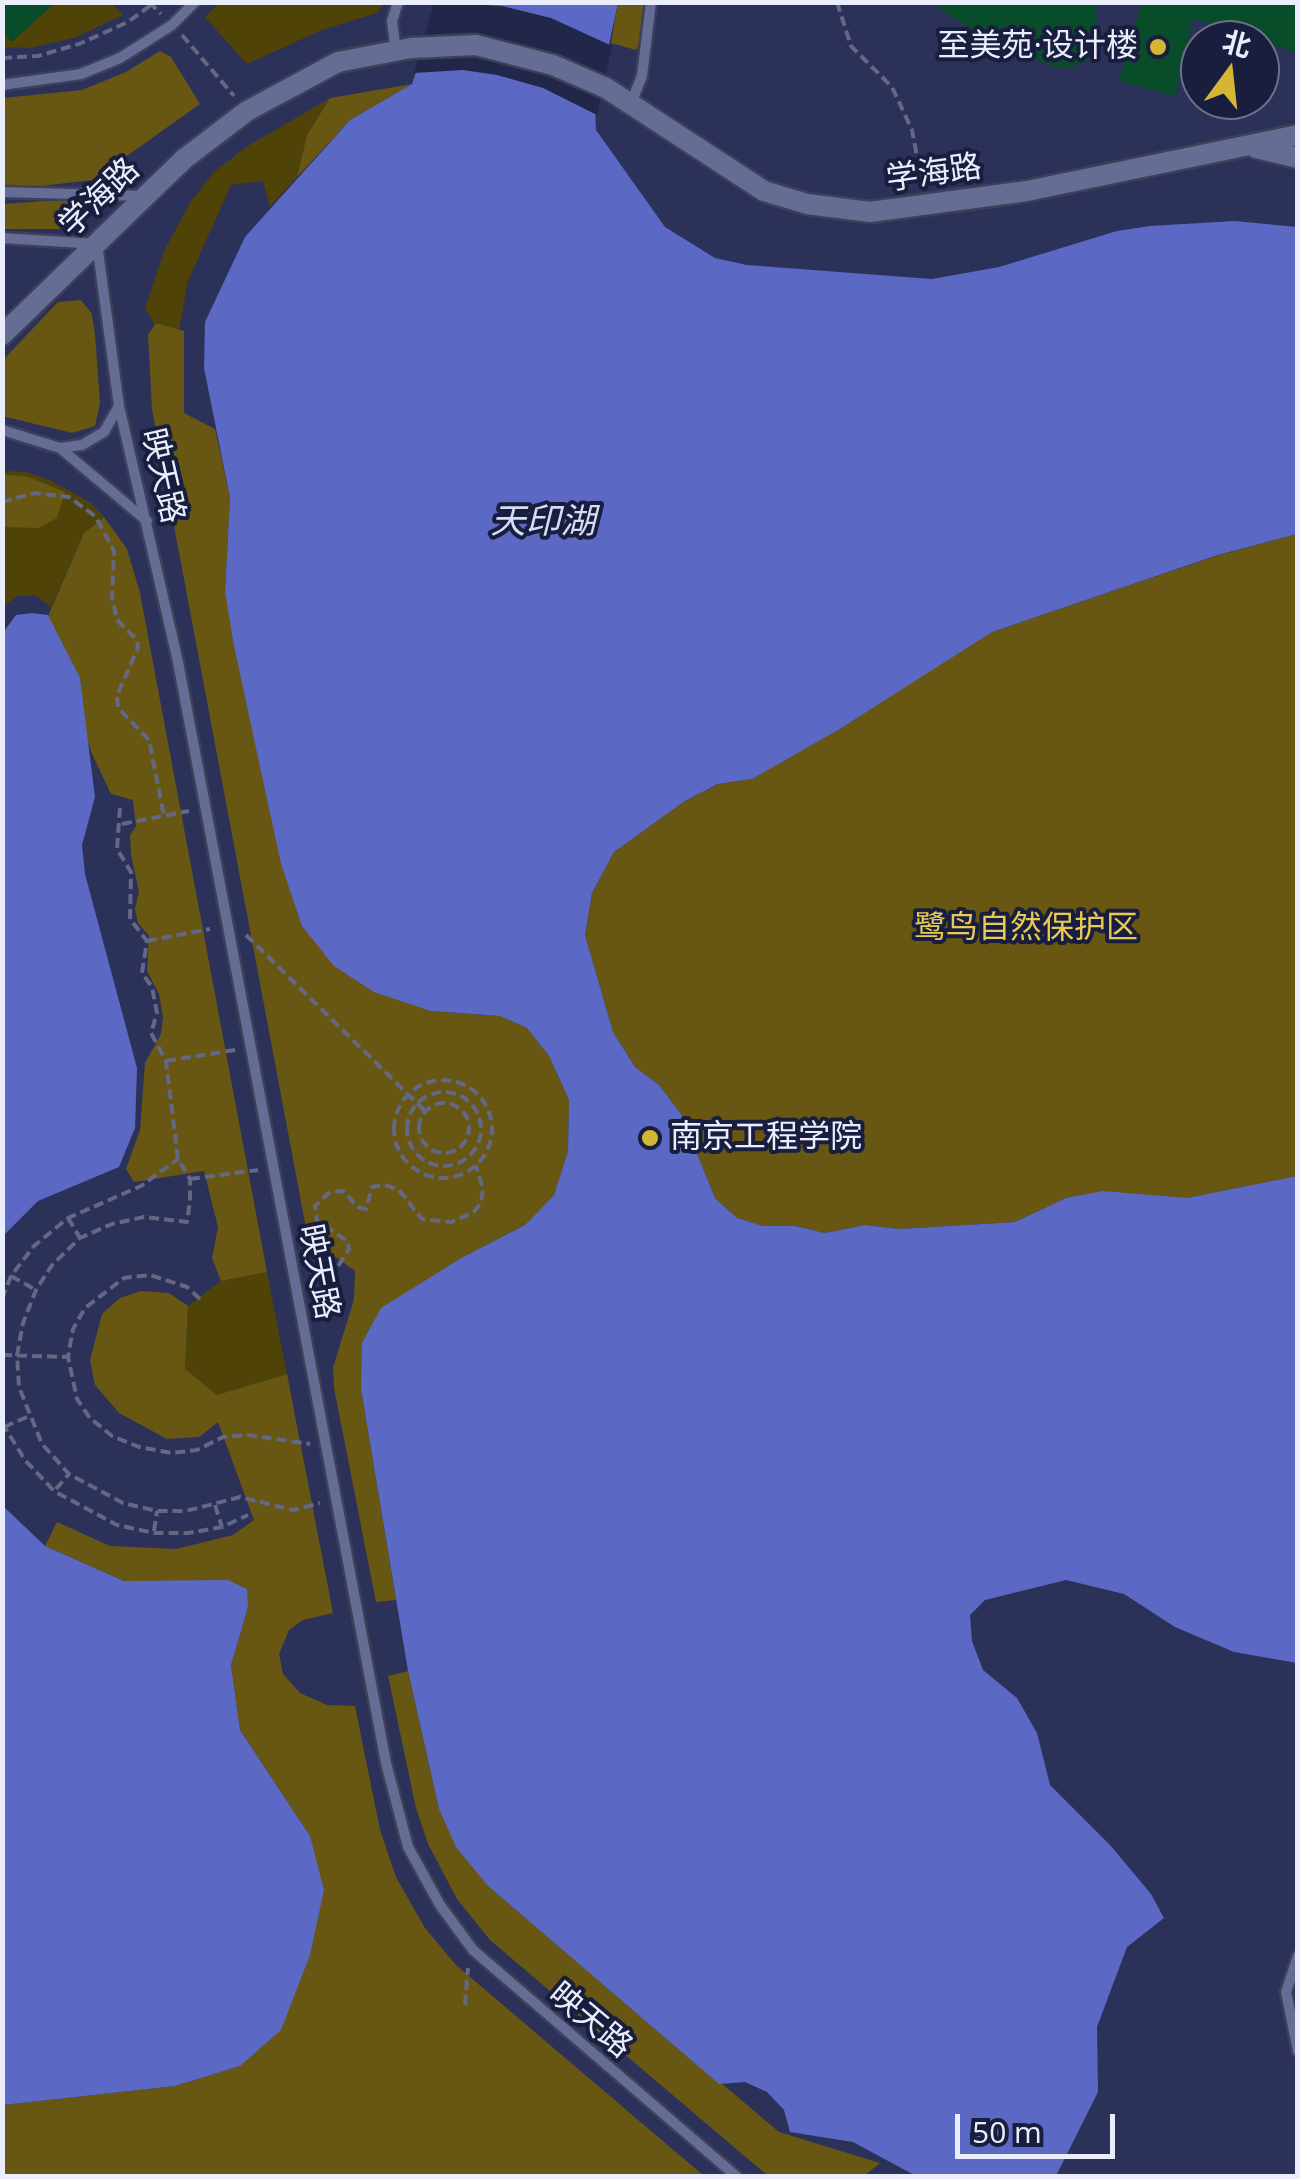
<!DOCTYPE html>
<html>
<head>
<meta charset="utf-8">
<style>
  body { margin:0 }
  #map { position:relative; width:1300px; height:2179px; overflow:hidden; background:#222749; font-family:"Open Sans","Noto Sans SC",sans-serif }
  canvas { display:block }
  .frame { position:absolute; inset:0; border:5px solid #eaedfb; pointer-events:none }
  .north { position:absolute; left:1180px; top:20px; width:100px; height:100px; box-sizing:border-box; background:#191d3e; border:2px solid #6d708a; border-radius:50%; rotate:15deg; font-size:28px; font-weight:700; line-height:40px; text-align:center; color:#eaedfb }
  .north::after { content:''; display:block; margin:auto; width:35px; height:45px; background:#d4b635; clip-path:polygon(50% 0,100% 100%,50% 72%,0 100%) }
  .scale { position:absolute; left:955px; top:2114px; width:160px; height:45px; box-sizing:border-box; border:5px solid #eaedfb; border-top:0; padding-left:12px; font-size:30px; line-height:35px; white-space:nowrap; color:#eaedfb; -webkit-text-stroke:8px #191d3e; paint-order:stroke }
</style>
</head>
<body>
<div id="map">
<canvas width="1300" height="2179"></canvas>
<div class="frame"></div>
<div class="north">北</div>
<div class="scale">50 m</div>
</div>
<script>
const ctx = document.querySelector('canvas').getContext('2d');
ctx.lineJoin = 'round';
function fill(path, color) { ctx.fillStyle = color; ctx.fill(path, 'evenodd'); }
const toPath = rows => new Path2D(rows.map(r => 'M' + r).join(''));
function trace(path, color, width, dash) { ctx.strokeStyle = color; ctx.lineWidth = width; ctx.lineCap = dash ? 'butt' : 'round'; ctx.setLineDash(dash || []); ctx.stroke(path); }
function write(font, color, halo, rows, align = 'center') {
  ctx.font = font + ' "Open Sans","Noto Sans SC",sans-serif'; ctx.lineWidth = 8; ctx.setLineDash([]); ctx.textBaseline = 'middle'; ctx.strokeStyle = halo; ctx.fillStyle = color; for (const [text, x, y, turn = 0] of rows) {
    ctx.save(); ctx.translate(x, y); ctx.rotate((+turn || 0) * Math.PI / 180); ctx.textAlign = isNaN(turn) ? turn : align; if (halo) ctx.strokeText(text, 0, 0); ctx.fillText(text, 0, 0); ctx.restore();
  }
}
fill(toPath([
  [3,3,1297,3,1297,2176,3,2176],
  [1200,40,1260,40,1260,100,1200,100]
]), '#2b3158');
fill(toPath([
  [220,2,385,2,385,3,377,13,322,30,247,64,205,17],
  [46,3,111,3,123,15,74,38,30,48,3,47,3,34],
  [330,98,307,135,297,177,270,207,263,181,231,185,188,281,174,358,145,308,165,249,191,201,214,172,246,147],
  [3,471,26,472,50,480,91,503,104,517,84,533,51,607,36,596,17,596,3,607],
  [267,1272,287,1374,217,1395,185,1369,188,1306,221,1281]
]), '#504308');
fill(toPath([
  [618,3,646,3,643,36,636,50,611,43],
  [160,51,171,57,200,104,93,180,15,189,3,186,3,98,82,90,126,72],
  [412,84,350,120,297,177,307,135,330,98],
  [74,199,86,200,89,210,70,229,3,229,3,204],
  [81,300,92,314,95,335,100,403,95,426,72,433,6,417,3,414,3,360,58,302],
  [156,323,184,331,184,413,215,429,230,498,225,592,281,864,431,1011,500,1016,527,1028,549,1056,569,1100,568,1151,554,1195,525,1225,463,1257,361,1389,396,1600,376,1602,334,1388,333,1368,354,1299,355,1271,327,1251,309,1244,152,409,148,335],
  [3,475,26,476,65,492,57,518,38,528,3,527],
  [104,517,127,549,140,593,267,1272,221,1281,212,1258,218,1227,204,1171,134,1182,126,1169,140,1130,145,1063,161,1034,163,1017,159,994,147,971,149,936,138,923,135,909,139,891,131,855,130,835,136,826,133,800,111,794,92,754,48,616,84,533],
  [1297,534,1297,1176,1187,1198,1066,1198,1015,1222,899,1229,865,1225,825,1233,795,1226,763,1226,737,1218,715,1198,681,1114,659,1085,635,1067,613,1032,585,935,592,893,614,852,685,801,719,784,752,779,992,632,1219,555],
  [141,1291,169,1293,188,1306,185,1369,217,1395,287,1374,333,1613,303,1620,289,1630,279,1654,283,1674,300,1693,327,1705,355,1706,380,1830,396,1877,425,1928,456,1965,704,2176,3,2176,2,2105,175,2086,240,2066,310,1836,240,1730,231,1665,248,1607,172,1582,124,1581,45,1546,57,1522,110,1546,176,1549,233,1535,254,1520,218,1422,199,1437,167,1439,119,1413,95,1385,90,1360,102,1314,120,1298],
  [408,1671,439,1809,487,1885,779,2132,880,2163,864,2176,768,2176,490,1940,457,1899,428,1844,416,1808,388,1676]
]), '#675713');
fill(toPath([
  [439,3,618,3,595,109,596,130,665,227,715,258,747,265,932,279,999,267,1117,231,1150,226,1235,221,1297,227,1297,534,1218,555,992,632,838,730,752,779,718,784,685,801,614,852,592,893,585,935,613,1032,635,1067,659,1085,681,1114,715,1198,737,1218,763,1226,795,1226,825,1233,865,1225,899,1229,1015,1222,1066,1198,1103,1191,1187,1198,1297,1176,1297,1663,1234,1652,1175,1627,1124,1594,1066,1580,985,1600,970,1615,972,1641,983,1670,1017,1698,1037,1733,1050,1785,1111,1846,1151,1894,1164,1918,1127,1947,1097,2027,1098,2092,1056,2176,916,2176,853,2142,790,2132,784,2110,767,2092,745,2082,719,2084,487,1885,456,1847,439,1809,408,1671,361,1389,362,1343,381,1308,463,1257,525,1225,554,1195,568,1151,569,1100,549,1056,527,1028,500,1016,431,1011,374,992,334,966,302,926,281,864,234,646,225,592,230,498,204,368,205,322,245,237,350,120,412,84],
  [32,613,48,615,80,678,95,797,82,845,85,874,137,1068,135,1128,119,1167,38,1201,3,1236,2,634,16,615],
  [2,1505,45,1546,124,1581,228,1580,247,1589,248,1607,231,1665,240,1730,310,1836,324,1890,310,1955,281,2030,240,2066,175,2086,3,2105]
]), '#5b68c4');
fill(toPath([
  [452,3,502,6,551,18,612,46,597,115,543,88,497,75,463,70,414,73,433,5]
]), '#222749');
fill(toPath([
  [2,2,56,2,12,42,2,32],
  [928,2,1096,2,1098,58,1063,69,1008,51],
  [1141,2,1298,2,1298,53,1193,19,1176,96,1119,81]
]), '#084c2a');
const lane = toPath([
  [396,51,392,21,398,2],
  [2,85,81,74,120,58,172,25,195,2],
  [631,103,642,76,651,2],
  [2,192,143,196],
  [2,238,97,244,119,406,178,662,386,1763,408,1847,440,1905,473,1950,736,2176],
  [2,430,60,448,147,521],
  [60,448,82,445,104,432,119,406],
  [1298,1956,1286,1992,1298,2051]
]);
const street = toPath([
  [1256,148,1298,158],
  [2,335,184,159,247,111,338,62,411,48,476,45,553,65,606,88,764,191,807,204,870,212,1027,191,1298,135]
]);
trace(lane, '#3d405b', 15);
trace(street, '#3d405b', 25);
trace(toPath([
  [149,2,161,14],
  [837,2,851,46,892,87,912,130,922,183],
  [182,35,234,96],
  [2,58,38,56,79,44,128,22,155,2],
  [2,502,35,493,69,497,95,516,105,534,114,551,112,596,117,620,137,640,138,648,117,695,118,708,149,740,164,816],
  [120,808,117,849,131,872,130,919,147,941,142,973,152,987,157,1013,151,1033,166,1061,178,1159,190,1179,190,1201,187,1222,144,1217,112,1224,80,1238,52,1265,36,1290,23,1323,17,1355,19,1387,42,1444,69,1474,123,1503,157,1511,186,1511,240,1497,293,1510,320,1503],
  [122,824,189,811],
  [246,935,425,1111],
  [147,941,210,929],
  [166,1061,235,1050],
  '394 1129a49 49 0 1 1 98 0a49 49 0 1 1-98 0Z',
  '407 1129a37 37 0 1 1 74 0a37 37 0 1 1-74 0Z',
  '419 1128a25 25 0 1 1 50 0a25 25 0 1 1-50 0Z',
  [190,1179,258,1170],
  [68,1218,80,1238],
  [310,1273,337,1268,349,1249,347,1241,317,1221,315,1206,330,1192,344,1191,357,1207,366,1209,372,1187,385,1185,399,1190,422,1219,451,1222,473,1213,481,1203,483,1188,476,1166],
  [11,1276,36,1290],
  [2,1299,11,1276,34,1246,68,1218,141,1186,178,1159],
  [200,1299,187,1287,150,1275,124,1278,85,1308,73,1329,68,1357,77,1399,90,1418,112,1436,139,1447,172,1453,197,1450,223,1437,248,1435,310,1444],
  [2,1355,68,1357],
  [2,1423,25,1460,54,1491,117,1525,154,1533,188,1533,222,1527,248,1515],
  [4,1427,27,1417],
  [56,1489,69,1474],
  [215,1505,222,1527],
  [154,1531,157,1511],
  [465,2005,468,1968]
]), '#646884', 4, [10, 5]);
trace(lane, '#656d95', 10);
trace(street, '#656d95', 20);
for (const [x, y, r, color] of [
  [1158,47,10,"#d4b635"],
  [650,1138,10,"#d4b635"]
]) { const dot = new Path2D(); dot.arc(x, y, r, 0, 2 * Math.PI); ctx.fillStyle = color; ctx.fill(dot); trace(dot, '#191d3e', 4); }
write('32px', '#eaedfb', '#191d3e', [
  ["至美苑·设计楼",1138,47],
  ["南京工程学院",670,1138,"left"]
], 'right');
write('32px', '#eaedfb', '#191d3e', [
  ["学海路",934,174,-8],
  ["学海路",100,198,-44],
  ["映天路",162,476,77],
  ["映天路",318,1272,79],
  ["映天路",590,2021,40]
]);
write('32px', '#e7c954', '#191d3e', [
  ["鹭鸟自然保护区",1026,929]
]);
write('italic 35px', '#d6dcf4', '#191d3e', [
  ["天印湖",543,523]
]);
</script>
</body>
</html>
